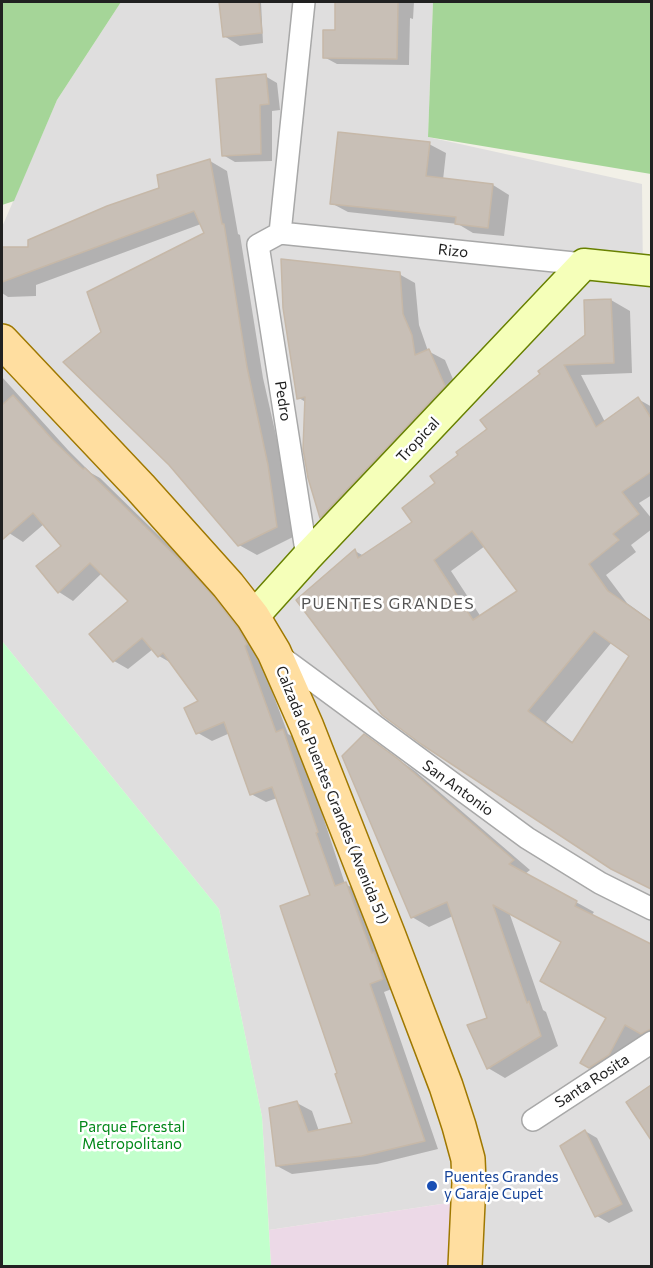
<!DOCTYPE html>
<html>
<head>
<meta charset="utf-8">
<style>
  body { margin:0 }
  #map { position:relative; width:653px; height:1268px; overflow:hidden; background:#f2f0e7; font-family:Commissioner,sans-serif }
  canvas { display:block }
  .frame { position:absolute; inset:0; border:3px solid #212121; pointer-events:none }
</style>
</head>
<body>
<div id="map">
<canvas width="653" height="1268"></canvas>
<div class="frame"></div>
</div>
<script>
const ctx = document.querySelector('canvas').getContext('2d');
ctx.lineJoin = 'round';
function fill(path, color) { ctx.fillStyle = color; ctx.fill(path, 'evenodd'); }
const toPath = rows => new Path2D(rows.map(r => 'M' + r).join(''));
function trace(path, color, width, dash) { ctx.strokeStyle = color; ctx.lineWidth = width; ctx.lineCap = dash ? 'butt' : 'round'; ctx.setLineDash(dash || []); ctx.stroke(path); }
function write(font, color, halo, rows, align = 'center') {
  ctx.font = font + ' Commissioner,sans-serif'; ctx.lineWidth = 5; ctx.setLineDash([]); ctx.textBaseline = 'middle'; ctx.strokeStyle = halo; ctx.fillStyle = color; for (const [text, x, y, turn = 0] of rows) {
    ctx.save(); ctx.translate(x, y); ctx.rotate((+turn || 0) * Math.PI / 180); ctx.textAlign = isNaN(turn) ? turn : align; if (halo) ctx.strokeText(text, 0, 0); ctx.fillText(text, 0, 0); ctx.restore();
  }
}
fill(toPath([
  [121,2,433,2,428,137,642,184,643,280,652,281,651,1266,451,1266,455,1202,269,1230,262,1117,219,909,2,641,2,227,57,100]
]), '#dfdede');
fill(toPath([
  [455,1202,451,1266,271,1266,269,1230]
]), '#ecd9e7');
fill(toPath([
  [2,2,121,2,57,100,14,201,2,205],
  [433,2,651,2,651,176,651,174,428,137]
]), '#a5d598');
fill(toPath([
  [2,641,219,909,262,1117,271,1266,2,1266]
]), '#c2ffcc');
fill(toPath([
  [220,2,261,2,263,43,240,46,224,36],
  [337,2,414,2,413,19,410,18,409,65,337,64,324,57,336,32],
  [265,76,277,83,280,110,272,111,272,161,235,162,223,155],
  [429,144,446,153,443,180,493,185,509,195,504,236,473,233,458,224,348,212,331,203],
  [210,161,227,171,238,234,240,235,263,378,285,475,293,537,257,555,239,545,170,464,102,333,206,234,201,224,36,285,36,296,8,297,2,293,2,249,30,249,161,189],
  [399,274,415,283,419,325,428,351,445,360,460,396,337,526,321,517,309,478,307,403,299,398],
  [611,300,630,311,632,373,581,375,605,422,638,399,652,407,652,495,639,503,652,519,652,529,631,545,636,552,606,575,627,603,652,621,652,889,631,879,422,743,355,551,364,556,414,522,437,483,460,455,542,374,587,336],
  [485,546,519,592,481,617,451,571],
  [612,642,631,656,574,743,546,722],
  [2,377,68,450,91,473,100,478,199,575,252,638,288,734,298,740,345,884,361,892,397,987,384,992,438,1149,377,1164,292,1174,277,1166,297,1103,312,1111,319,1131,354,1125,339,1074,312,896,277,798,266,802,251,794,230,733,212,741,198,733,200,702,173,664,159,656,153,649,128,669,114,661,130,602,102,573,73,601,59,592,63,546,44,524,23,542,9,533,2,525],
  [364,735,415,771,530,870,525,874,594,912,591,916,620,932,622,929,652,945,652,1038,643,1034,626,1064,607,1077,582,1063,607,1017,563,942,509,912,543,1010,546,1012,558,1046,505,1078,488,1068,489,1019,453,916,429,927,412,917],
  [650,1088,652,1089,652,1138,628,1103],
  [585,1131,597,1138,633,1211,609,1223,597,1216]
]), '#0003');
const building = toPath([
  [219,2,259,2,262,33,223,37,219,2],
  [335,2,398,2,397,59,323,58,323,30,335,30,335,2],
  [266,74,269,104,260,105,261,154,222,156,216,79,266,74],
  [338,132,430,142,426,176,493,184,488,228,455,224,456,217,330,204,338,132],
  [210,159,222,224,224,224,247,367,268,465,277,527,238,546,169,465,63,362,101,332,87,292,204,233,194,211,2,282,2,247,28,247,28,240,107,206,159,188,157,175,210,159],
  [281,259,400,272,403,314,412,335,415,355,429,349,445,386,320,518,308,478,303,449,305,397,297,399,283,308,281,259],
  [611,299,614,363,564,365,596,427,638,397,651,418,651,472,622,492,639,514,613,534,619,540,589,564,608,591,651,621,651,889,611,869,421,744,382,715,296,600,355,549,358,558,412,522,402,508,435,483,430,476,458,455,456,452,487,429,480,420,540,374,538,371,585,335,584,300,611,299],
  [472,531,517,591,473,620,434,560,472,531],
  [594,631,629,656,572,743,528,711,594,631],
  [13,395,53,440,83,469,85,468,185,565,214,597,238,628,247,644,245,646,276,732,283,729,318,832,316,833,335,886,346,882,372,953,374,952,383,979,370,984,425,1141,362,1156,276,1166,269,1108,297,1101,308,1132,352,1123,335,1074,337,1073,280,906,310,895,272,787,250,795,224,722,196,734,184,708,198,701,163,653,158,657,142,638,113,662,89,634,128,601,90,563,58,593,36,566,61,546,33,513,2,540,2,405,13,395],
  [364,734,398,759,514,860,509,864,577,901,575,906,651,944,651,1029,641,1034,625,1025,609,1055,589,1068,580,1063,606,1018,540,981,561,942,493,905,527,1003,529,1001,541,1036,487,1069,467,1025,487,1018,447,902,411,918,342,756,364,734],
  [651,1085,651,1140,626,1102,651,1085],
  [585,1130,622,1204,595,1217,560,1146,585,1130]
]);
fill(building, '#c8bfb6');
trace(building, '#c6b8a8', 1.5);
const street = toPath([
  [280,233,304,2],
  [307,557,258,245,280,233,584,264],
  [277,654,527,838,600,883,652,909],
  [533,1120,652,1042]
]);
const secondary = toPath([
  [253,617,307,557,584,264,652,271]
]);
const primary = toPath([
  [2,341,140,487,228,585,253,617,274,652,307,727,389,936,446,1086,459,1126,468,1159,469,1182,465,1266]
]);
trace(street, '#a8a8a8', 24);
trace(secondary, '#688100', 33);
trace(primary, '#9f7800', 36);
trace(street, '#fff', 21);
trace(secondary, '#f5ffb9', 30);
trace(primary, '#ffdea0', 33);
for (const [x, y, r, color] of [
  [432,1186,6,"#1a4fb4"]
]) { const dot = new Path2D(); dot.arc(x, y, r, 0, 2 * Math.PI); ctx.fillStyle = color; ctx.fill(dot); trace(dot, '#fff', 2); }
write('15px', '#212121', '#fff', [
  ["Rizo",453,251,6],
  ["Pedro",283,401,81],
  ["Tropical",418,440,-47],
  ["San Antonio",458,788,36],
  ["Calzada de Puentes Grandes (Avenida 51)",332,795,68],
  ["Santa Rosita",592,1081,-33]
]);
write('15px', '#028819', '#fff', [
  ["Parque Forestal",132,1127],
  ["Metropolitano",132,1144]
]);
write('15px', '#164399', '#fff', [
  ["Puentes Grandes",444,1177],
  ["y Garaje Cupet",444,1194]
], 'left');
ctx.letterSpacing = '1.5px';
write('16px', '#545454', '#fff', [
  ["PUENTES GRANDES",388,604]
]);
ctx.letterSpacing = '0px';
</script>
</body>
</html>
